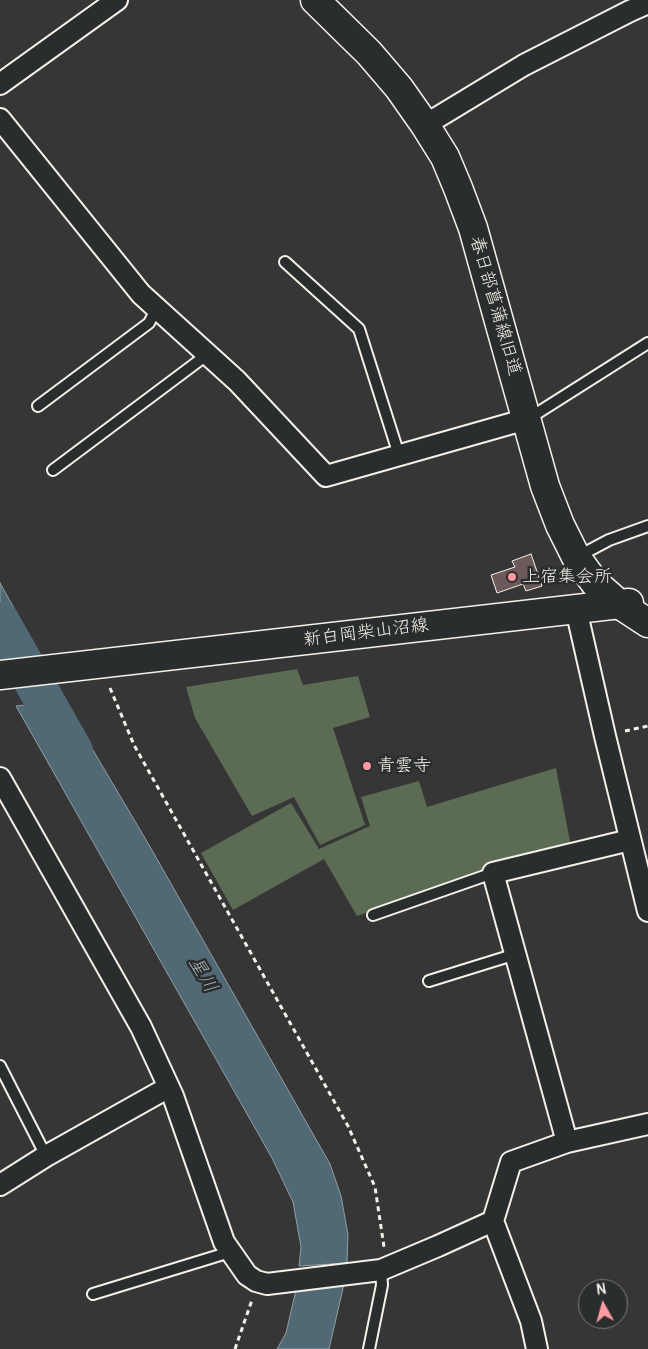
<!DOCTYPE html>
<html>
<head>
<meta charset="utf-8">
<style>
  body { margin:0 }
  #map { position:relative; width:648px; height:1349px; overflow:hidden; background:#373637; font-family:Pangolin,sans-serif }
  canvas { display:block }
  .north { position:absolute; left:578px; top:1279px; width:50px; height:50px; box-sizing:border-box; background:#2a2d2e; border:1px solid #7b7b78; border-radius:50%; rotate:353deg; font-size:14px; font-weight:700; line-height:20px; text-align:center; color:#f4f1e8 }
  .north::after { content:''; display:block; margin:auto; width:18px; height:22px; background:#ff9aa2; clip-path:polygon(50% 0,100% 100%,50% 72%,0 100%) }
</style>
</head>
<body>
<div id="map">
<canvas width="648" height="1349"></canvas>
<div class="north">N</div>
</div>
<script>
const ctx = document.querySelector('canvas').getContext('2d');
ctx.lineJoin = 'round';
function fill(path, color) { ctx.fillStyle = color; ctx.fill(path, 'evenodd'); }
const toPath = rows => new Path2D(rows.map(r => 'M' + r).join(''));
function trace(path, color, width, dash) { ctx.strokeStyle = color; ctx.lineWidth = width; ctx.lineCap = dash ? 'butt' : 'round'; ctx.setLineDash(dash || []); ctx.stroke(path); }
function write(font, color, halo, rows, align = 'center') {
  ctx.font = font + ' Pangolin,"Klee One",sans-serif'; ctx.lineWidth = 5; ctx.setLineDash([]); ctx.textBaseline = 'middle'; ctx.strokeStyle = halo; ctx.fillStyle = color; for (const [text, x, y, turn = 0] of rows) {
    ctx.save(); ctx.translate(x, y); ctx.rotate((+turn || 0) * Math.PI / 180); ctx.textAlign = isNaN(turn) ? turn : align; if (halo) ctx.strokeText(text, 0, 0); ctx.fillText(text, 0, 0); ctx.restore();
  }
}
fill(toPath([
  [297,669,303,685,358,676,370,717,333,728,365,825,320,845,294,797,252,816,195,718,186,687],
  [556,768,571,847,495,867,357,916,324,859,233,910,201,853,291,803,319,849,370,826,361,797,419,781,427,807]
]), '#5c6c54');
const water = toPath([
  [0,583,30,637,0,640,0,583],
  [64,701,149,845,330,1164,341,1196,348,1235,347,1263,299,1266,301,1247,293,1202,272,1158,16,706,64,701],
  [344,1284,329,1349,277,1349,286,1333,296,1290,344,1284]
]);
fill(water, '#506975');
trace(water, '#929fa3', 1);
trace(toPath([
  [0,622,73,751]
]), '#506975', 40);
const building = toPath([
  [531,554,542,586,526,591,523,584,497,593,491,575,515,567,512,561,531,554]
]);
fill(building, '#6c5959');
trace(building, '#f4f1e8', 1);
const lane = toPath([
  [285,262,359,329,399,455],
  [38,406,149,323,157,308],
  [528,419,648,343],
  [53,470,208,354],
  [577,557,609,540,648,526],
  [373,915,493,873],
  [429,981,516,954],
  [0,1066,46,1156],
  [93,1294,230,1252],
  [369,1349,382,1285,381,1270]
]);
const street = toPath([
  [0,84,117,0],
  [0,119,141,294,237,381,326,476,527,419],
  [425,125,524,65,630,11,648,3],
  [576,609,605,736,648,911],
  [0,778,141,1027,173,1096,224,1242,247,1275,256,1281,267,1284,381,1270,438,1246,493,1221],
  [567,1142,493,873,630,840],
  [0,1185,46,1156,169,1087],
  [537,1349,531,1321,493,1221,511,1162,567,1142,648,1124]
]);
const secondary = toPath([
  [315,0,369,53,399,88,425,125,445,157,458,188,473,228,545,486,560,525,576,557,595,583,619,604,648,623],
  [0,675,629,603]
]);
trace(lane, '#f4f1e8', 14);
trace(street, '#f4f1e8', 24);
trace(secondary, '#f4f1e8', 31);
trace(toPath([
  [110,688,134,745,348,1126,375,1187,384,1247],
  [625,731,648,726],
  [235,1349,252,1300]
]), '#f4f1e8', 3, [5, 4]);
trace(lane, '#2a2d2e', 10);
trace(street, '#2a2d2e', 20);
trace(secondary, '#2a2d2e', 28);
for (const [x, y, r, color] of [
  [512,577,5,"#ff9aa2"],
  [367,766,5,"#ff9aa2"]
]) { const dot = new Path2D(); dot.arc(x, y, r, 0, 2 * Math.PI); ctx.fillStyle = color; ctx.fill(dot); trace(dot, '#2a2d2e', 2); }
write('18px', '#f4f1e8', '#2a2d2e', [
  ["春日部菖蒲線旧道",495,306,74],
  ["新白岡柴山沼線",366,633,-7]
]);
write('18px', '#f4f1e8', '#2a2d2e', [
  ["上宿集会所",522,577],
  ["青雲寺",377,766]
], 'left');
write('italic 19px', '#aab4b4', '#2a2d2e', [
  ["星川",202,975,60]
]);
</script>
</body>
</html>
